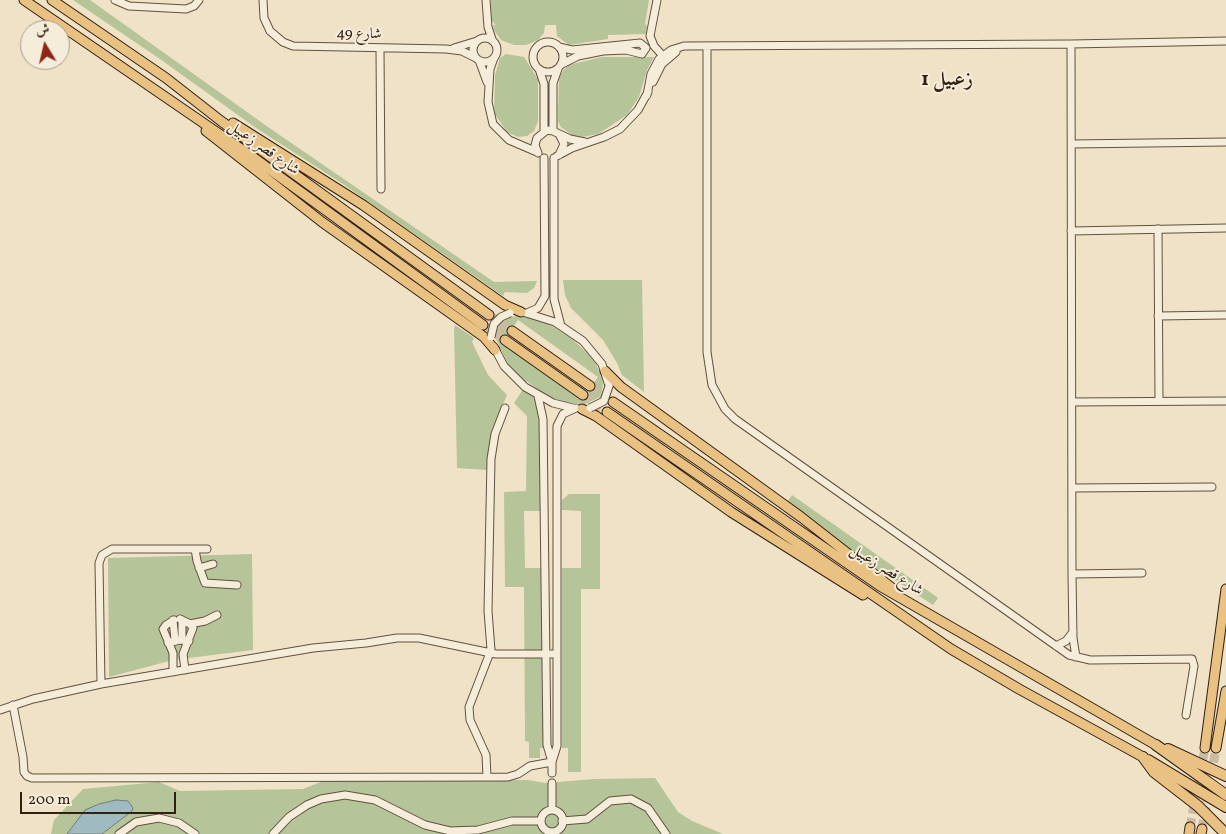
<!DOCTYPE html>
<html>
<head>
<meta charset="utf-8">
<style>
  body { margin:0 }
  #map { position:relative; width:1226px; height:834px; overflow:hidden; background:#f0e2c6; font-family:Vollkorn,Amiri,serif }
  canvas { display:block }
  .north { position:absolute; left:20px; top:20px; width:50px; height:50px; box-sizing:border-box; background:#f5ecda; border:1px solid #a79b8b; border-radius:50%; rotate:351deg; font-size:14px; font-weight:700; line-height:20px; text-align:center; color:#312114 }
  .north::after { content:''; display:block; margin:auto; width:18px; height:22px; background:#8f2418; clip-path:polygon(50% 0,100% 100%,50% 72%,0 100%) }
  .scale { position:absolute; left:20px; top:792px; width:156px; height:22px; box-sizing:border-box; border:2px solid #312114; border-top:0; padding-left:6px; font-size:15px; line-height:18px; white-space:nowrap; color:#312114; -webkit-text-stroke:4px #f5ecda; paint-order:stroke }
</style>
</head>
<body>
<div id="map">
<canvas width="1226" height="834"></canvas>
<div class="north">ش</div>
<div class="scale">200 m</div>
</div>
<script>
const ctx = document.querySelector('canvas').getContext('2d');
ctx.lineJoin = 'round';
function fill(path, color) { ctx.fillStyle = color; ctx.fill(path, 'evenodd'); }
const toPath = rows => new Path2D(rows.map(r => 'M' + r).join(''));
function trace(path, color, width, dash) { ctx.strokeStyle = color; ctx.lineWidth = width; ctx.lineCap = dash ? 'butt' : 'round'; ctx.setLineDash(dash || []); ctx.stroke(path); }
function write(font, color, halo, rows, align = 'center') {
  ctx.font = font + ' Vollkorn,Amiri,serif'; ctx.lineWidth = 4; ctx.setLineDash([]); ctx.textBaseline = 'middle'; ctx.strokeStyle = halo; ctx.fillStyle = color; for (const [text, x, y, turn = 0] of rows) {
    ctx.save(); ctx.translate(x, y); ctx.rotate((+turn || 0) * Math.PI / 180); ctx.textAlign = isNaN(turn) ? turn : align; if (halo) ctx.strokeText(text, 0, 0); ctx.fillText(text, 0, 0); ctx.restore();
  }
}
fill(toPath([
  [73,0,90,0,268,127,494,282,537,281,534,288,527,293,505,292,503,296,343,184,256,128,160,59],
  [491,0,649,0,645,24,647,26,646,34,608,35,608,39,569,45,557,36,556,25,545,25,544,33,538,40,526,45,514,45,501,40,494,30,493,25,496,25,491,20],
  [506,54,524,57,538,79,538,121,534,131,527,136,518,137,507,132,494,113,495,75,500,58],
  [602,57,654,57,647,70,639,97,627,115,598,134,582,137,573,136,561,127,558,121,559,76,568,65],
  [563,280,642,280,644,392,622,375,617,363,603,340,571,308,565,295],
  [516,316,531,318,552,326,572,339,586,352,595,362,603,380,602,392,598,398,585,404,564,402,543,394,527,381,526,382,522,380,507,362,495,337,499,323,506,318],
  [518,320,598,377,581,400,502,344],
  [455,325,474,338,472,342,488,375,507,395,494,426,488,470,457,468,454,329],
  [523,389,533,395,539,407,541,511,524,511,525,568,542,568,545,748,540,748,540,758,529,758,529,742,525,741,524,587,505,587,504,492,526,491,527,416,514,403],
  [569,494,600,494,600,589,581,589,581,772,568,772,568,748,562,748,562,568,581,568,581,511,562,510,562,500],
  [792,495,934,595,938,598,933,605,862,559,787,502],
  [252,554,253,650,173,660,109,677,108,558],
  [655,778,678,812,692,821,723,834,51,834,54,820,83,789,159,782,180,791,303,789,323,781,528,780,545,783,595,779]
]), '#b5c499');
const water = toPath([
  [116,800,128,801,133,808,132,811,102,834,67,834,85,810,99,804,116,800]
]);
fill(water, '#9fbbbf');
trace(water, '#737d7b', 1);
trace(toPath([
  [489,315,512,331],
  [483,325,505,340],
  [590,386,613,402],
  [583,395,607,412],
  [1190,827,1205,748],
  [1202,829,1216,748]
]), '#cabba2', 9, [9, 4.5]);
const minor = toPath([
  [115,0,129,6,186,9,194,6,199,0],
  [263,0,264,18,270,31,283,42,293,46,446,49,462,51,476,58],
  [486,0,488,27,492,39],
  [657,0,650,36,654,46,664,57],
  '473 50a12 12 0 1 1 24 0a12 12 0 1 1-24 0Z',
  '533 57a15 15 0 1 1 30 0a15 15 0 1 1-30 0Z',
  [1071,44,1072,574,1073,638,1076,657],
  [559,47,572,50,640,43,646,48,642,54,626,50,603,51,578,56,562,64],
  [707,47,707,352,712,385,725,409,735,419,1069,655,1090,660,1192,659,1194,666,1186,715],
  [454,48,477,41],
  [380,49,381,189],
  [494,58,490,69,488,102,493,124,509,140,537,152],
  [479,60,487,82],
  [539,69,544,84,544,131],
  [653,82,662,64,676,52],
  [647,95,651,74,659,59,671,50,684,46,1071,44,1226,41],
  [553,131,553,83,558,69],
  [1072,144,1226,142],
  [538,153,535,145,537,138,547,130,553,131,570,139,585,142],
  [559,155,564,144,559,134],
  [557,156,572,148,604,137,620,129,638,110,648,92],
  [554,158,554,299,561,326],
  [1158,229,1159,401],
  [1071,231,1226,228],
  [526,313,555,322,583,341,602,364,609,386],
  [527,313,538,308,545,296,544,158],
  [1158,316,1226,315],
  [494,347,504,366,525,387,553,403,573,408],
  [538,396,543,419,547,745,552,762,552,773],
  [1072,402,1226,401],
  [1073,488,1212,487],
  [195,549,197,561,205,583,237,585],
  [199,568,213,564],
  [1072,574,1142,573],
  [180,619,190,624,193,628,183,654,185,670],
  [173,620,175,640],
  [182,620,182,640],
  [190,624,205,621,217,615],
  [168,643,180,640,189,641],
  [1056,646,1066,641,1073,632],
  [173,672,173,653,163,629,166,625,174,620],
  [101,684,99,563,102,555,112,549,207,549],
  [13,705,23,757,24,772,27,776,32,778,508,777,518,774,530,766,552,762],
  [0,710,33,699,101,684,313,648,366,643,397,638,419,638,496,654,557,654],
  [552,762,557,746,557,426,563,414,576,408],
  [487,777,486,755,470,720,469,707,491,650,488,611,491,459,495,434,505,408],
  [552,810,552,783],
  '541 821a11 11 0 1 1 22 0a11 11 0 1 1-22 0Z',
  [562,821,587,819,610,801,631,799,648,808,666,834],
  [119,834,136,822,159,818,179,823,195,834],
  [273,834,289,817,307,805,321,799,345,795,375,800,425,825,450,831,478,830,512,821,541,821]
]);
const major = toPath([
  [24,0,250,155,483,325],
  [52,0,166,78,221,121,489,315],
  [233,123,363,205,505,305,521,312],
  [206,131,322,222,484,337,495,350],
  [512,331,590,386],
  [505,340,583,395],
  [605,371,621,387,801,517,896,591],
  [613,402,880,586,1156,745],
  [582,409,596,416,731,512,863,595],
  [607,412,951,649,1019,689,1143,757],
  [1205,748,1226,589],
  [1216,748,1226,691],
  [1189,834,1190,827],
  [1201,834,1202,829]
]);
const highway = toPath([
  [1156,745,1226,795],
  [1168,749,1226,776],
  [1143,757,1154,772,1198,806,1226,834],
  [1148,760,1226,807]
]);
trace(minor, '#615140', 9);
trace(major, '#312114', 11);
trace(highway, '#312114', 12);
trace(minor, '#f5ecda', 7);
trace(major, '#e8c183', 9);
trace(highway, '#e8c183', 10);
const minorBridge = toPath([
  [491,337,494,324,501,317,510,313],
  [590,408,604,401,609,386]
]);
trace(minorBridge, '#615140', 9, []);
trace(minorBridge, '#f5ecda', 7);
write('15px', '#312114', '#f5ecda', [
  ["شارع 49",359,35,1],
  ["شارع قصر زعبيل",263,149,35],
  ["شارع قصر زعبيل",886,571,32]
]);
write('bold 20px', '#312114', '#f5ecda', [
  ["زعبيل 1",947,81]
]);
</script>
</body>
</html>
